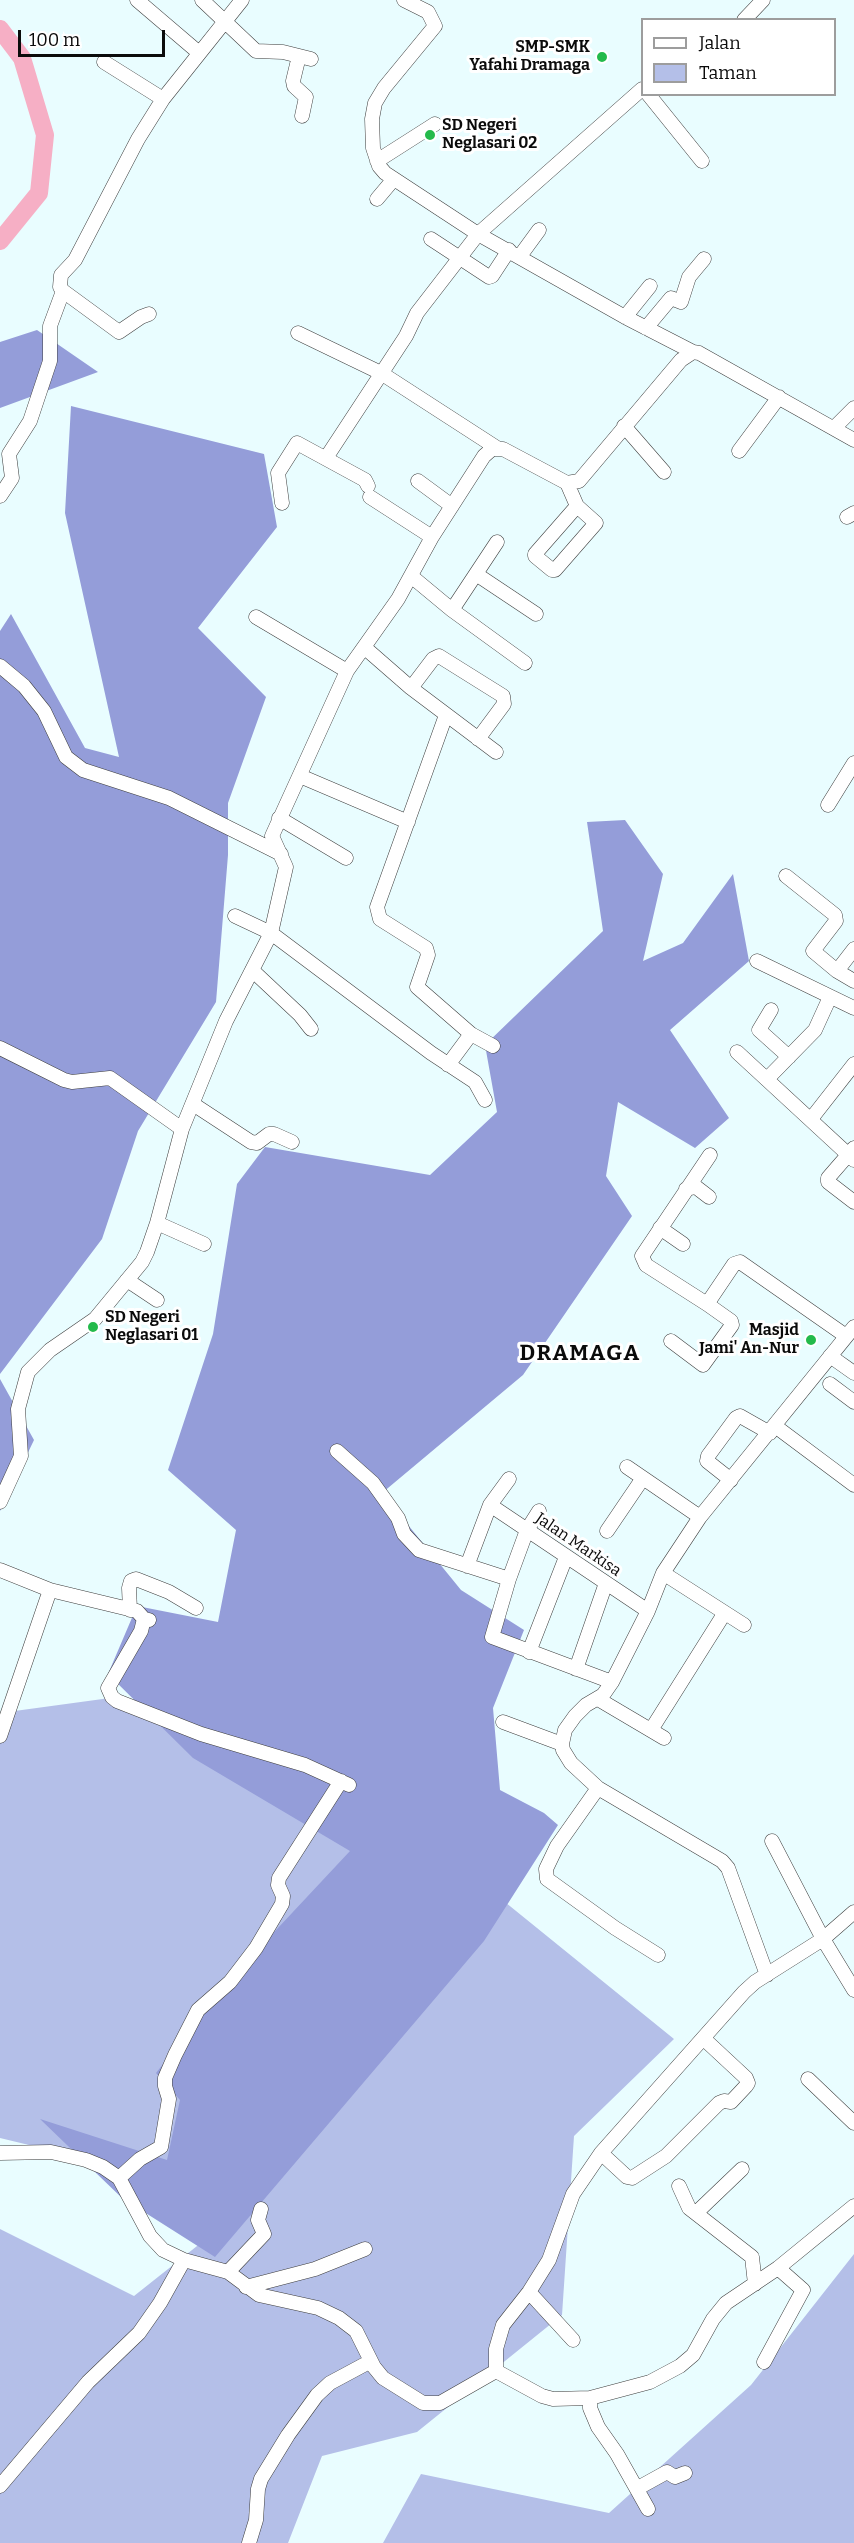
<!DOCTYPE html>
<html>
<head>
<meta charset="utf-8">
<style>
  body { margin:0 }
  #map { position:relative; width:854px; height:2543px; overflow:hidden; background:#e9fdff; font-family:Bitter,serif }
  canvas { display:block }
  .legend { position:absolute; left:641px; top:18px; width:195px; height:78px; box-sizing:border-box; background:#fff; border:2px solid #9d9d9d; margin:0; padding:8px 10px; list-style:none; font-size:18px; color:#0b0b0b }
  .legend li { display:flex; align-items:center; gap:12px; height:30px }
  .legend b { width:30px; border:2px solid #9d9d9d }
  .scale { position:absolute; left:18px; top:30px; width:147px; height:27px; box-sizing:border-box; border:3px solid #0b0b0b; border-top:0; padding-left:8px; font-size:18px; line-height:21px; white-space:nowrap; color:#0b0b0b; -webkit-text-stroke:4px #fff; paint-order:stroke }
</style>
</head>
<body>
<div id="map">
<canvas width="854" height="2543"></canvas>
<ul class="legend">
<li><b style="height:8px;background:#fff"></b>Jalan</li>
<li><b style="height:16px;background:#b4bfe8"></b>Taman</li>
</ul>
<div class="scale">100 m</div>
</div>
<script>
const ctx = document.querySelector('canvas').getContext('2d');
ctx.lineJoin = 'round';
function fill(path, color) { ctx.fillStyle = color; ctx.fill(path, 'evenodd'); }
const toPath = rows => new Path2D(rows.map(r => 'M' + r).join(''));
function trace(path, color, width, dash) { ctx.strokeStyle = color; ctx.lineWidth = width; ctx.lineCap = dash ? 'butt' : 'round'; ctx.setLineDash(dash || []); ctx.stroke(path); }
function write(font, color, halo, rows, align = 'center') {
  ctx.font = font + ' Bitter,serif'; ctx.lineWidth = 6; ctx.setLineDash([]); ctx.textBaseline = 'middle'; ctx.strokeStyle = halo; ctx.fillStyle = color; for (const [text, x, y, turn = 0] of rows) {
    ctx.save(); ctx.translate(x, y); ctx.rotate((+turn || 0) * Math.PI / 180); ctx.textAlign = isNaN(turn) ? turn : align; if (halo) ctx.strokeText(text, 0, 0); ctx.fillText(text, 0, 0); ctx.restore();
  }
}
fill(toPath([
  [110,1698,412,1798,175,2187,83,2158,0,2138,0,1713],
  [479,1881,674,2039,574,2136,562,2315,417,2432,322,2456,288,2543,0,2543,0,2229,134,2296,221,2227],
  [854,2254,854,2543,383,2543,421,2474,609,2513,751,2385]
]), '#b4bfe8');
fill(toPath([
  [37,330,98,372,0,408,0,342],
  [71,406,264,454,277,527,198,628,266,697,228,803,228,855,216,1002,138,1131,102,1239,0,1374,0,631,11,614,85,748,119,757,65,513],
  [625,820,663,874,643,961,683,943,733,874,749,961,670,1030,729,1118,695,1148,618,1102,606,1176,632,1216,523,1375,382,1493,461,1590,524,1630,493,1708,500,1790,544,1813,558,1825,484,1941,215,2257,122,2198,40,2119,167,2160,180,2100,156,2073,234,1975,350,1851,193,1758,108,1674,137,1606,218,1622,236,1530,168,1470,213,1334,237,1184,265,1147,430,1175,497,1112,485,1045,603,931,587,822],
  [0,1379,34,1440,0,1511]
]), '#949dd9');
trace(toPath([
  [0,29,22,58,45,135,39,193,0,241]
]), '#f6afc5', 18);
const minor = toPath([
  [137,0,198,52],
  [202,0,256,51,283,52,311,59],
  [404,0,428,12,435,26,384,88,375,103,372,119,373,148,379,166,385,173,478,234,625,317,693,352],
  [744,20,763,0],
  [299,56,293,81,294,86,306,97,302,116],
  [104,62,163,99],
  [648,94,702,161],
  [377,161,435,124],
  [377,199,393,180],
  [431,239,489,277,492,276,509,250],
  [520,256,539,230],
  [63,291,119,332,141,317,149,314],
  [625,317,650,286],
  [646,328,671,298,681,302,689,277,704,259],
  [298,333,381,373,497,448],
  [624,426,664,472],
  [834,428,854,408],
  [739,451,779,397],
  [326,458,406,336,417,313,478,234,642,89],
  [418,481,452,506],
  [567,483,577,506,596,523,555,570,552,570,535,556,535,554,577,506],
  [0,496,12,478,9,454,30,421,50,361,50,326,63,291,60,287,61,275,75,260,138,139,163,99,242,0],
  [370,497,432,537],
  [282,503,278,473,297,443,365,480,368,486],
  [847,517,854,513],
  [476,574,536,614],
  [411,576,452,610,525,663],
  [452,610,497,542],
  [256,617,347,671],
  [364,647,411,688,496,752],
  [0,666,24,686,44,711,66,757,83,770,169,798,281,854],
  [411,688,433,659,439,656,503,696,504,704,478,739],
  [446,715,377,907,380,919,426,948,428,955,417,987,471,1034,448,1065],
  [300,776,408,822],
  [828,805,854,763],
  [279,818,346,858],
  [786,876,835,915,836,921,813,951,837,971,854,981],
  [235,916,271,933,431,1053,475,1082,485,1100],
  [757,961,854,1008],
  [252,970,300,1015,311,1029],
  [837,971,854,949],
  [771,1010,759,1030,789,1057],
  [471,1034,493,1046],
  [0,1048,64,1080,72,1082,110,1078,182,1129],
  [737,1052,854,1160],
  [767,1079,815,1030,830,997],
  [193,1104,251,1142,257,1143,269,1134,274,1134,292,1142],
  [811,1119,854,1064],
  [854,1148,828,1178,828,1182,854,1202],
  [686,1189,696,1187,709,1197],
  [157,1223,204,1244],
  [660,1228,683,1244],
  [127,1280,157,1300],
  [707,1304,646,1265,642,1256,710,1155],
  [671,1341,703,1365,732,1325,731,1321,707,1304,734,1264,740,1262,846,1336],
  [830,1356,854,1373],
  [830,1384,854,1402],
  [775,1426,854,1485],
  [337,1451,373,1483,398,1518,404,1534,419,1550,509,1579],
  [627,1467,700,1517],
  [731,1480,707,1461,708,1456,736,1418,740,1416,770,1433],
  [0,1502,21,1456,18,1409,28,1372,50,1350,95,1319,142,1262,147,1252,157,1223,182,1129,226,1021,271,933,286,867,272,836,347,671,398,599,432,537,484,456,492,449,503,449,567,483,579,481,681,360,693,352,699,353,854,440],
  [490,1505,648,1611],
  [539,1511,527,1530,509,1579,492,1637,612,1682],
  [607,1531,643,1478],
  [467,1566,490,1505,509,1479],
  [0,1570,50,1590,137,1611,144,1619,149,1620],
  [663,1573,744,1625],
  [130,1610,129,1588,131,1581,136,1579,169,1592,196,1608],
  [144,1619,141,1631,108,1688,112,1697,117,1701,201,1734,305,1765,349,1785],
  [529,1652,566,1557],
  [576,1669,606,1583],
  [598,1699,664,1738],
  [503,1722,562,1744],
  [651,1730,724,1614],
  [0,1736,50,1590],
  [598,1788,557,1846,546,1869,547,1879,615,1928,658,1955],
  [772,1841,823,1939,854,1990],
  [767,1975,728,1868,722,1861,598,1788,571,1763,563,1750,562,1744,565,1730,575,1716,586,1705,603,1695,612,1682,648,1611,663,1573,700,1517,854,1327],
  [808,2079,854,2123],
  [0,2153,51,2152,86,2160,103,2167,119,2178,150,2236,163,2250,184,2260,228,2272,259,2295,318,2308,339,2318,356,2331,374,2367,383,2378,423,2403,440,2403,496,2371,496,2349,503,2325,529,2292,549,2260,573,2194,601,2153,744,1992,755,1982,823,1939,854,1912],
  [601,2153,627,2177,632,2178,666,2156,719,2103,724,2101,731,2102,746,2086,748,2083,746,2078,703,2038],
  [119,2178,140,2159,161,2147,169,2099,165,2086,165,2078,175,2055,198,2010,230,1982,256,1948,282,1904,283,1896,278,1885,279,1878,341,1781],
  [679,2186,689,2208,752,2257,755,2284],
  [696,2213,742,2169],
  [228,2272,264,2234,258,2220,261,2209],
  [246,2287,315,2269,365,2249],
  [529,2292,573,2340],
  [764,2362,803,2290,778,2268],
  [496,2371,542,2396,553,2399,590,2398,650,2382,680,2366,693,2355,713,2319,726,2303,778,2268,854,2206],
  [590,2398,590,2408,598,2427,617,2454,648,2509],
  [0,2486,88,2382,139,2333,160,2303,184,2260],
  [638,2488,667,2472,675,2477,685,2473],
  [249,2543,256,2520,258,2489,261,2479,288,2435,317,2395,330,2383,371,2361]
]);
trace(minor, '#3e3e3e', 15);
trace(minor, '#fff', 14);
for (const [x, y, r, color] of [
  [602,57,6,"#24ba4b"],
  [430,135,6,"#24ba4b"],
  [93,1327,6,"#24ba4b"],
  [811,1340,6,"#24ba4b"]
]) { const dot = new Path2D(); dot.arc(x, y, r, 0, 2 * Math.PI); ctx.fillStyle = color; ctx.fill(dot); trace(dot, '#fff', 2); }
write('bold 16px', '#0b0b0b', '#fff', [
  ["SMP-SMK",590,48],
  ["Yafahi Dramaga",590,66],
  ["SD Negeri",442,126,"left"],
  ["Neglasari 02",442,144,"left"],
  ["SD Negeri",105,1318,"left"],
  ["Neglasari 01",105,1336,"left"],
  ["Masjid",799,1331],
  ["Jami' An-Nur",799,1349]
], 'right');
write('16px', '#0b0b0b', '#fff', [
  ["Jalan Markisa",578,1545,34]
]);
ctx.letterSpacing = '1.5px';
write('bold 22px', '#0b0b0b', '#fff', [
  ["DRAMAGA",580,1354]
]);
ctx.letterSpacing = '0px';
</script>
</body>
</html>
